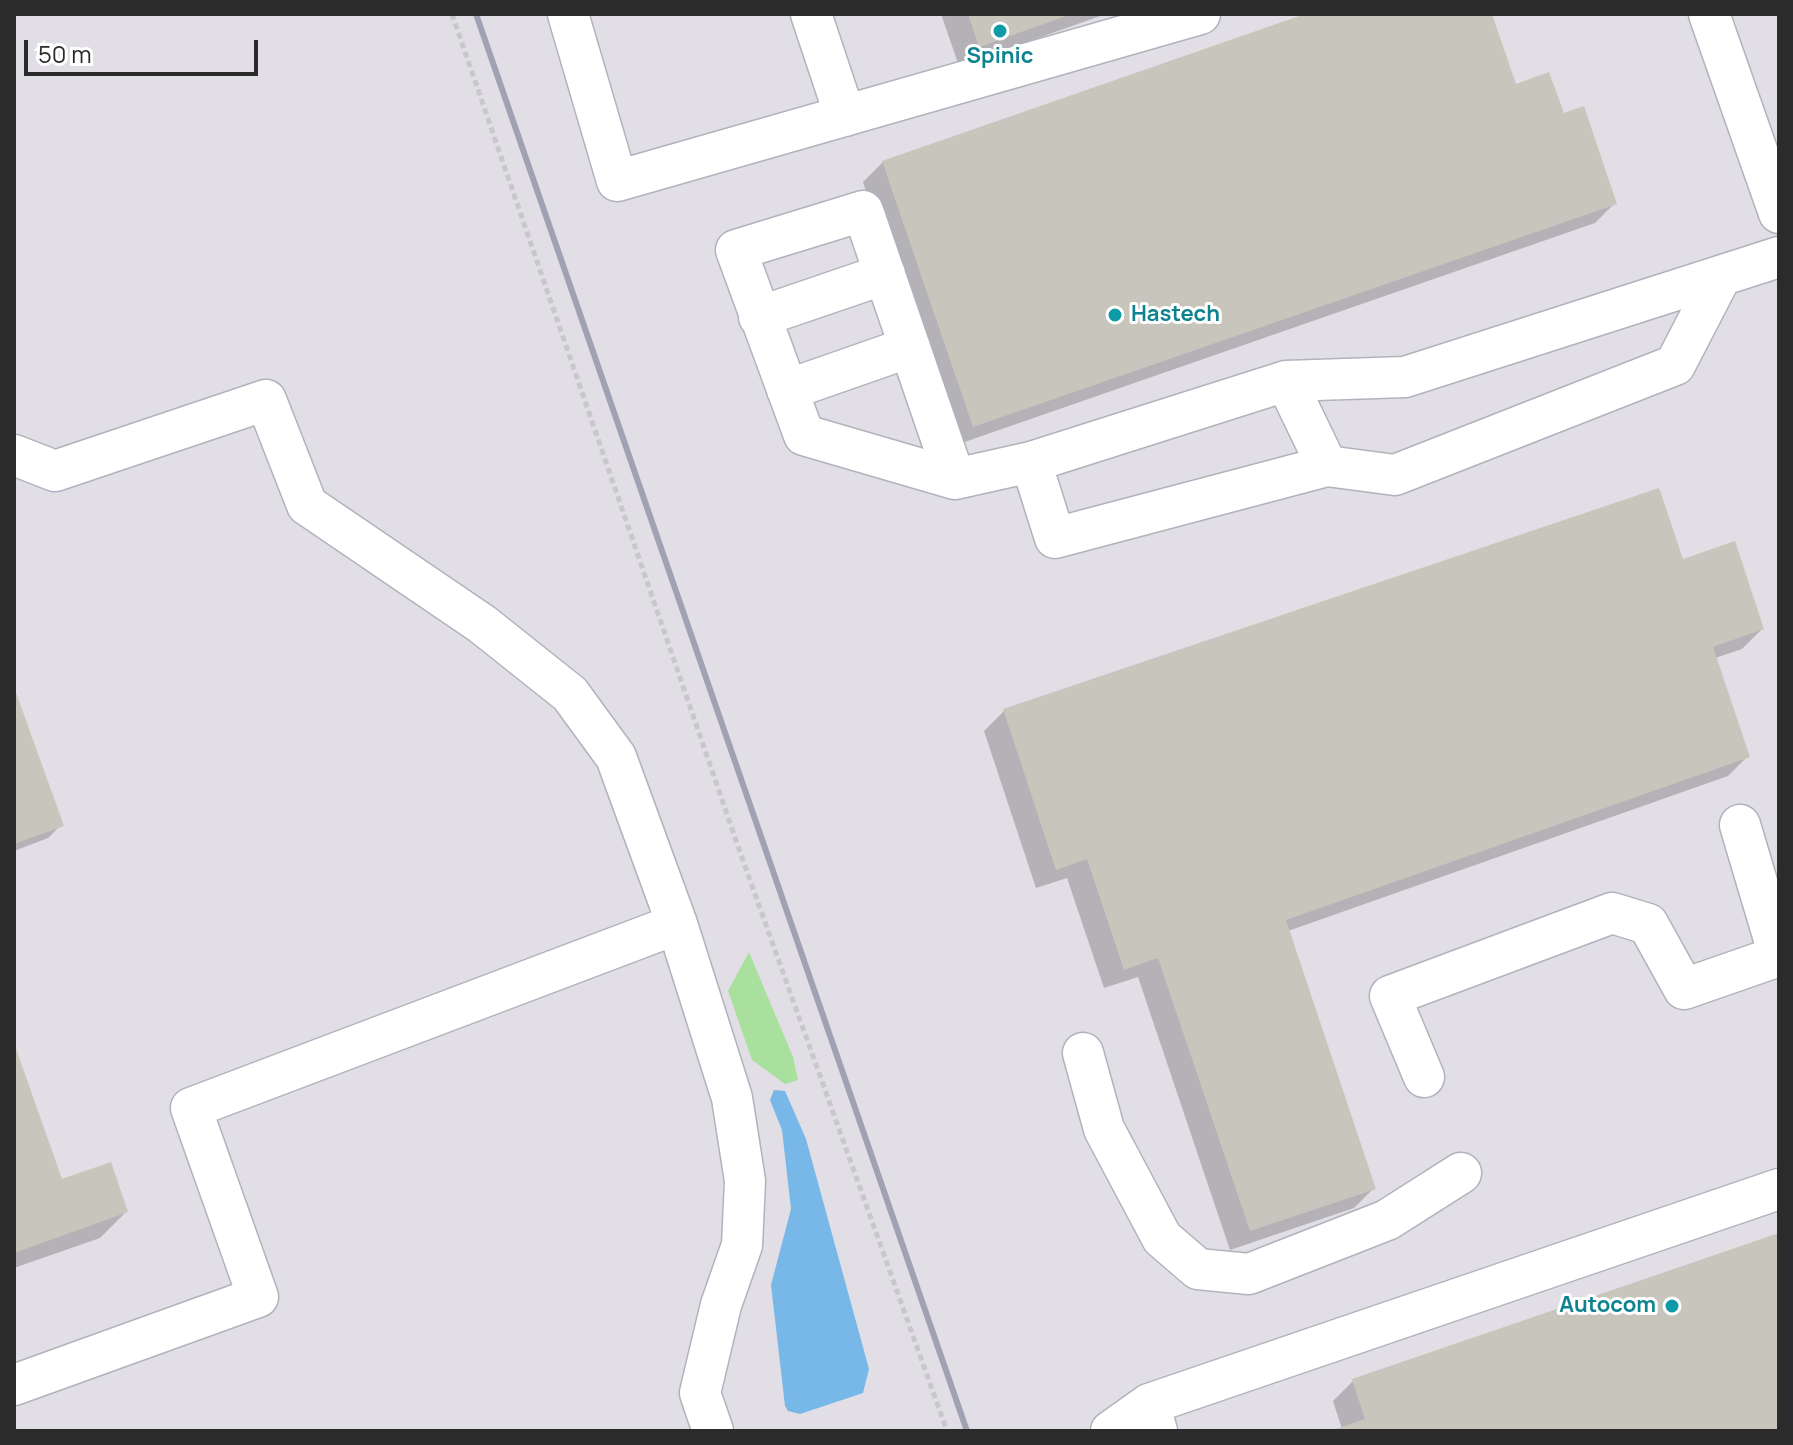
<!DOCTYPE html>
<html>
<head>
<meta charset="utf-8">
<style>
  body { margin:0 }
  #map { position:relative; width:1793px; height:1445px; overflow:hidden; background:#ece8de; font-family:Manrope,sans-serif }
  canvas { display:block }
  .frame { position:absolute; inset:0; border:16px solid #2b2b2b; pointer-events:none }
  .scale { position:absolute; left:24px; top:40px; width:234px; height:36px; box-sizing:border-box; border:4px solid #2b2b2b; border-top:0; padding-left:10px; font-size:24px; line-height:28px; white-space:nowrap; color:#2b2b2b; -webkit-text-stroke:6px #fff; paint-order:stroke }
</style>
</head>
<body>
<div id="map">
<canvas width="1793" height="1445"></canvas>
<div class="frame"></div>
<div class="scale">50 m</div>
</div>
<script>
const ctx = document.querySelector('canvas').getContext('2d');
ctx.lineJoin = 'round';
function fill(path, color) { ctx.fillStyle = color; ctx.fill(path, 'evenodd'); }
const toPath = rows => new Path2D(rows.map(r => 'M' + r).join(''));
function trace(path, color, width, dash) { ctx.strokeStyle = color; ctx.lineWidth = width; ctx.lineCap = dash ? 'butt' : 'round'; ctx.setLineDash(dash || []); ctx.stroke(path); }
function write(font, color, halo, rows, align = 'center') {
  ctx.font = font + ' Manrope,sans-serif'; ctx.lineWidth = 6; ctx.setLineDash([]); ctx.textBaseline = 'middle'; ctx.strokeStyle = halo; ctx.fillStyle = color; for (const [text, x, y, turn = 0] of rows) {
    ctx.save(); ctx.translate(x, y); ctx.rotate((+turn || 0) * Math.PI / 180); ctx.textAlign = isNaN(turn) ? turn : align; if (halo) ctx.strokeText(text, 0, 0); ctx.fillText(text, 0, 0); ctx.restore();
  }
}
fill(toPath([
  [14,14,1779,14,1779,1431,14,1431]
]), '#e1dee5');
fill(toPath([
  [749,952,793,1057,798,1080,785,1084,752,1060,728,991]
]), '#aae09e');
fill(toPath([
  [774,1090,785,1091,806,1139,869,1369,863,1393,800,1414,788,1411,785,1406,771,1285,791,1209,782,1130,770,1100]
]), '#77b8e8');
fill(toPath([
  [941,14,1106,14,959,66],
  [1311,14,1490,14,1515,86,1562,116,1615,203,1595,223,953,446,863,182,883,162],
  [1682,561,1762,629,1742,649,1715,658,1748,756,1728,776,1288,931,1374,1188,1354,1208,1230,1250,1138,977,1104,988,1067,878,1036,888,984,731,1004,711],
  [14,692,61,825,48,838,14,851],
  [14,1048,61,1181,126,1212,100,1238,14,1268],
  [1779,1235,1779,1431,1335,1431,1342,1429,1333,1401,1353,1381]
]), '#0003');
fill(toPath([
  [968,14,1072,14,979,47],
  [1305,14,1492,14,1516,84,1549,72,1564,113,1584,106,1617,204,973,427,882,161],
  [1659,488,1683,559,1735,541,1764,629,1713,647,1750,757,1286,920,1376,1189,1250,1231,1158,958,1124,970,1087,859,1056,870,1003,709],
  [14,687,64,826,14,844],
  [14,1043,62,1179,111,1162,128,1212,14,1253],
  [1779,1233,1779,1431,1330,1431,1365,1419,1352,1379]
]), '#c8c6bc');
const minor = toPath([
  [568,14,617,181,1200,14],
  [811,14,845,116],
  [1709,14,1779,213],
  [759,317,885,274],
  [1286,381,1327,466],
  [787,390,910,347],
  [14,455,55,471,266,400,307,505,482,624,570,694,616,757,677,924,732,1098,745,1181,742,1245,721,1305,700,1393,713,1431],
  [1031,462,1055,538,1327,466,1395,475,1675,365,1721,276],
  [955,479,863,211,736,250,804,435,955,479,1031,462,1286,381,1405,377,1779,257],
  [1083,1053,1104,1129,1162,1238,1198,1269,1249,1274,1387,1220,1461,1173],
  [1424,1077,1390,996,1612,913,1648,924,1684,989,1779,956,1740,825],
  [14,1385,258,1297,191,1108,677,924],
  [1111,1431,1149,1404],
  [1157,1431,1149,1404,1779,1189]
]);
trace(minor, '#b1b2be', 43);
trace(toPath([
  [452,14,741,855,947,1431]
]), '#c8c8c8', 5, [6, 4]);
trace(minor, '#fff', 40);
trace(toPath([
  [476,14,967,1431]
]), '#a1a1b4', 6);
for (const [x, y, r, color] of [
  [1000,31,8,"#0f9aa8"],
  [1115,315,8,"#0f9aa8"],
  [1672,1306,8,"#0f9aa8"]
]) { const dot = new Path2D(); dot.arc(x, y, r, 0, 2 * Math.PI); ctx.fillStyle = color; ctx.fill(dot); trace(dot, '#fff', 3); }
write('bold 22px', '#0d838f', '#fff', [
  ["Spinic",1000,57],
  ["Hastech",1131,315,"left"],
  ["Autocom",1656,1306,"right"]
]);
</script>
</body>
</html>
